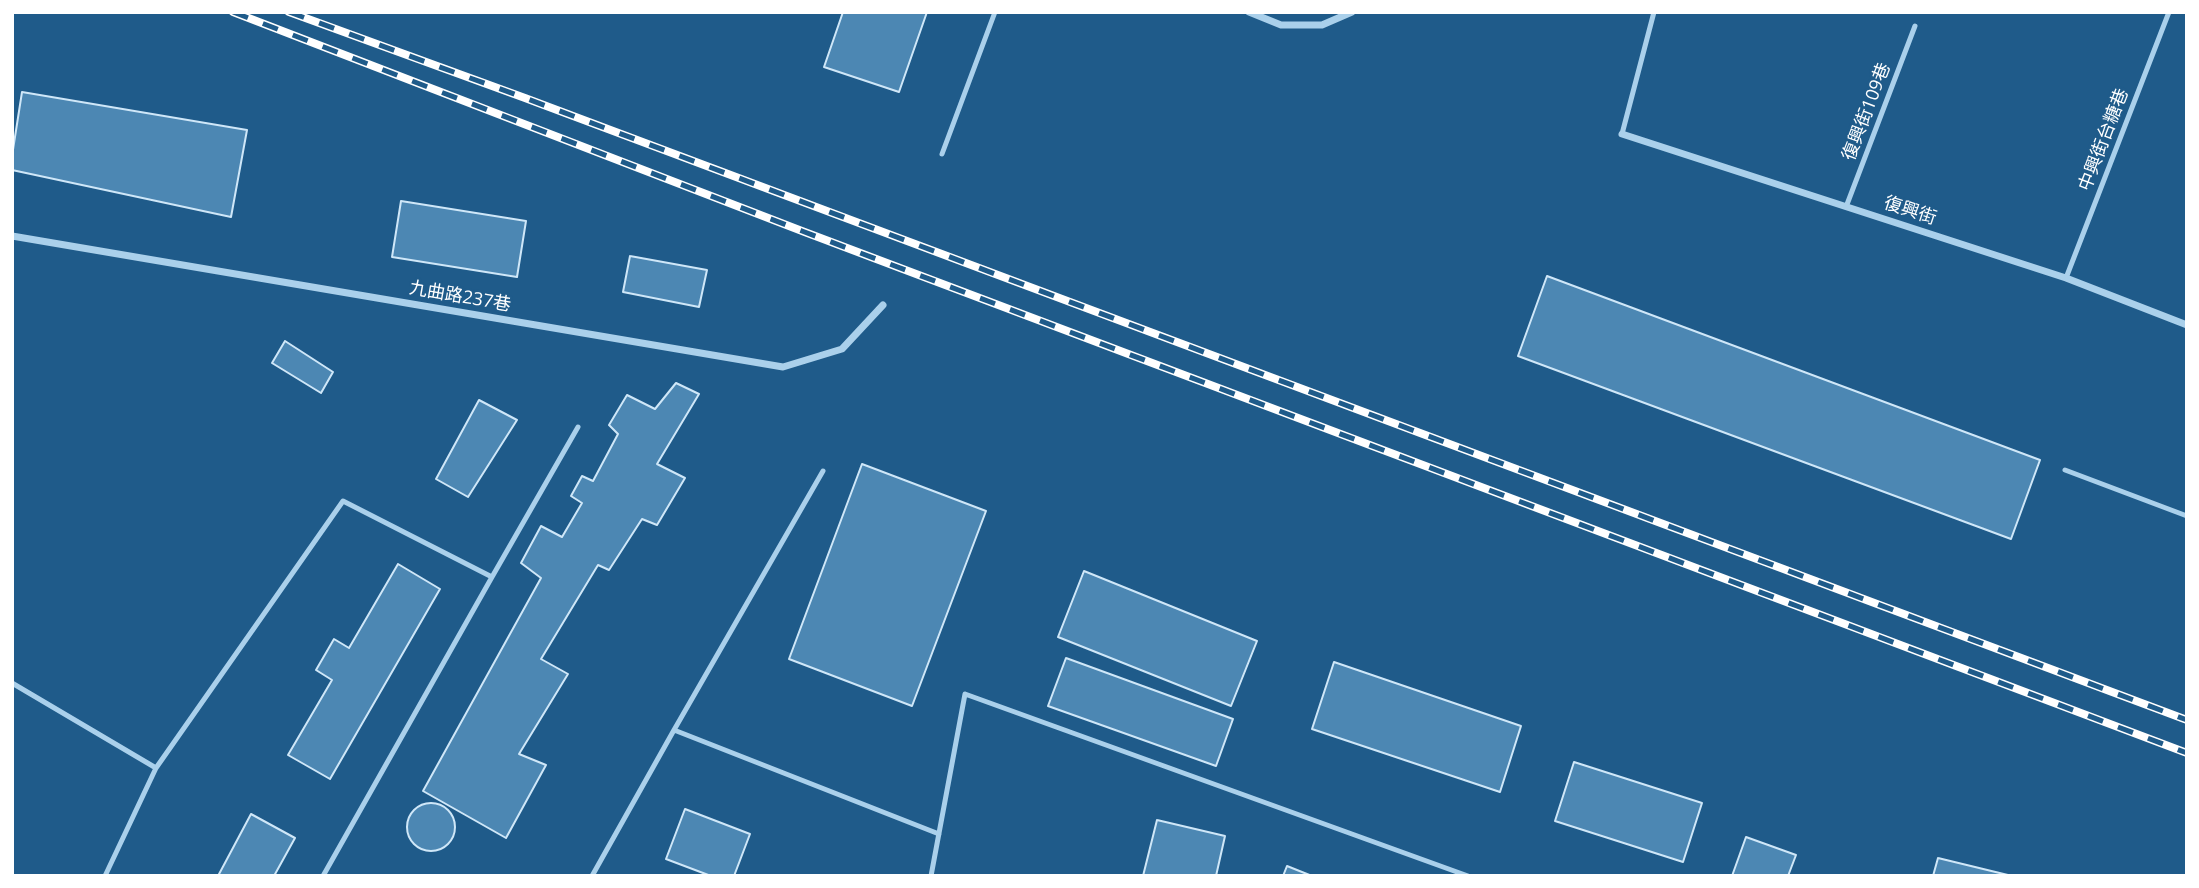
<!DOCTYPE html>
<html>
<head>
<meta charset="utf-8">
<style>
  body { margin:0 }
  #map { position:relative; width:2199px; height:888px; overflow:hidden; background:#1f5b8a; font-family:"Open Sans",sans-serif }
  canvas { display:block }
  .frame { position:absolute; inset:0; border:14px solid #fff; pointer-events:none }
</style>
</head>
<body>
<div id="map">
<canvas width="2199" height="888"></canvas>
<div class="frame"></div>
</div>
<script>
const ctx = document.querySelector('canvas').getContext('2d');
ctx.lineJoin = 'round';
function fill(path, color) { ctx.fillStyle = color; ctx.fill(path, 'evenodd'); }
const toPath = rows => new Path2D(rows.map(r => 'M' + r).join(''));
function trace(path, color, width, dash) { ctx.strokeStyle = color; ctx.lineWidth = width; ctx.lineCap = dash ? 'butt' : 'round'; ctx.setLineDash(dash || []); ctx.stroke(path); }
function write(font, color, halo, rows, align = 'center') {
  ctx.font = font + ' "Open Sans","Noto Sans TC",sans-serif'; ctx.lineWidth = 5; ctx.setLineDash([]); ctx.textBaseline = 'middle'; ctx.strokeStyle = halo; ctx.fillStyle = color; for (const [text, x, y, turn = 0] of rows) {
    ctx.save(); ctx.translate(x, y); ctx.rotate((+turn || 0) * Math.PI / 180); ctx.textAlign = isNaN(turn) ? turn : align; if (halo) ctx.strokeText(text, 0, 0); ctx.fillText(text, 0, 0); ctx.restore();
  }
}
const building = toPath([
  [843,12,927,12,899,92,824,67,843,12],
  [22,92,247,130,231,217,12,170,12,156,22,92],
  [401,201,526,221,517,277,392,257,401,201],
  [630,256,707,270,699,307,623,292,630,256],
  [1547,276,2040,460,2011,539,1518,356,1547,276],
  [285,341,333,372,321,393,272,363,285,341],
  [676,383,699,394,657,464,685,478,657,525,642,519,609,570,598,565,541,659,568,674,519,754,546,765,506,838,423,791,541,578,521,563,541,526,562,537,582,503,571,496,582,476,593,481,618,434,609,425,627,395,655,409,676,383],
  [479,400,517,420,468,497,436,479,479,400],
  [862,464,986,511,912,706,789,659,862,464],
  [398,564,440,589,330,779,288,755,332,680,316,670,334,639,349,648,398,564],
  [1084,571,1257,641,1231,706,1058,637,1084,571],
  [1066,658,1233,719,1216,766,1048,706,1066,658],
  [1334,662,1521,726,1500,792,1312,729,1334,662],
  [1574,762,1702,803,1683,862,1555,821,1574,762],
  '407 827a24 24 0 1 1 48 0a24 24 0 1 1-48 0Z',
  [685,809,750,834,734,876,711,876,666,859,685,809],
  [251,814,295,838,274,876,218,876,251,814],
  [1157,820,1225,836,1216,876,1143,876,1157,820],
  [1746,837,1796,855,1788,876,1732,876,1746,837],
  [1938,858,2012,876,1933,876,1938,858],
  [1287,866,1312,876,1283,876,1287,866]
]);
fill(building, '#4c87b3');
trace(building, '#cfe7f8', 2);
trace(toPath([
  [1622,134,1654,12],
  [942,154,995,12],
  [1846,207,1915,26],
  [2066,278,2169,12],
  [2065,470,2187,516],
  [823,471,674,730,939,834],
  [492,577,578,427],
  [12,683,156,768,105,876],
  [156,768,343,501,492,577,323,876],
  [592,876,674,730],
  [931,876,965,694,1468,876]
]), '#aad0eb', 5);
trace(toPath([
  [1249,12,1281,25,1322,25,1352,12],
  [1622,134,2066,278,2187,325],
  [12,236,783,367,842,349,883,305]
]), '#aad0eb', 7);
const rail = toPath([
  [233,12,802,231,2187,753],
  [289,12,525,98,2187,720]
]);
trace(rail, '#fff', 8);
trace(rail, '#1f5b8a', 5, [16]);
write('18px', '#fff', '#1f5b8a', [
  ["復興街109巷",1867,112,-69],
  ["中興街台糖巷",2104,140,-69],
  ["復興街",1910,211,18],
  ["九曲路237巷",460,297,10]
]);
</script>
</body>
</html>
